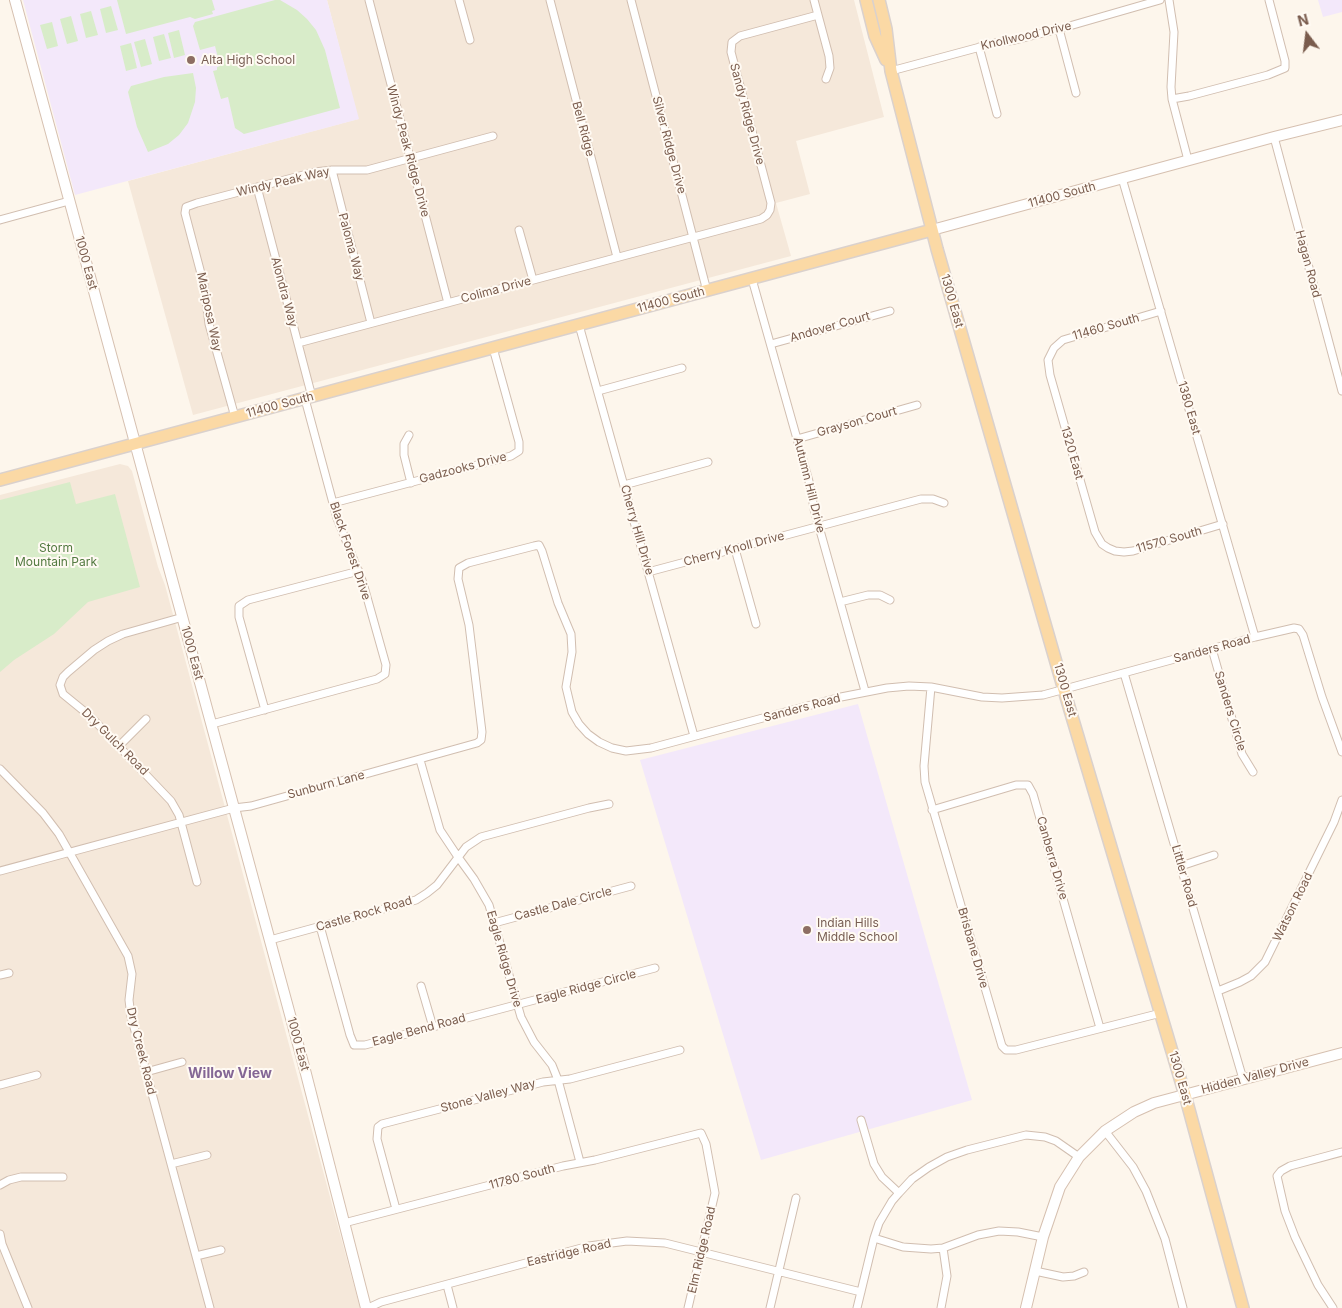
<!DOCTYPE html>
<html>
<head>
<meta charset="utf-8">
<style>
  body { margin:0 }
  #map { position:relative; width:1342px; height:1308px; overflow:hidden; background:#fdf6ec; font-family:Inter,sans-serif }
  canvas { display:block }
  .north { position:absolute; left:1282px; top:10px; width:50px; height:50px; -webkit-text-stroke:4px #fffaf3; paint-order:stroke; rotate:345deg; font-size:14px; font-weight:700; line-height:20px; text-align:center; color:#7a5c4d }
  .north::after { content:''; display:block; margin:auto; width:18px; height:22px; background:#7a5c4d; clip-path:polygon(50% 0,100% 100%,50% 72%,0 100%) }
</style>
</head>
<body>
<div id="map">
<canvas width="1342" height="1308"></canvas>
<div class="north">N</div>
</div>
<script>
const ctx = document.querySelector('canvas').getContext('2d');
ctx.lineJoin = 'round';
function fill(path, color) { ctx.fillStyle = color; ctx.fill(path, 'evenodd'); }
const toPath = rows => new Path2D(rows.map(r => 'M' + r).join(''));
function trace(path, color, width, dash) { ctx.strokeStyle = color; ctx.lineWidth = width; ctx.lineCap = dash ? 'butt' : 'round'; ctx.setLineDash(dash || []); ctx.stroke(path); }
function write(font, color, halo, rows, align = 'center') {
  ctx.font = font + ' Inter,sans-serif'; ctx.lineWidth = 4; ctx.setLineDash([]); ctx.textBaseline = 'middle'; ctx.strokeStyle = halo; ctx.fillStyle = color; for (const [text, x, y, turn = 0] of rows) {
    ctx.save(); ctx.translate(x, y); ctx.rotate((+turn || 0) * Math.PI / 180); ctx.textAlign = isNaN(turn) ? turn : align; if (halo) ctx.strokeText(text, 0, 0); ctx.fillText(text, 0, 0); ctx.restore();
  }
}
fill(toPath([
  [327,0,854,0,884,117,796,141,810,194,776,203,791,256,193,415,128,181,358,119],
  [120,464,128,466,132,471,158,567,165,585,360,1308,0,1308,0,495]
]), '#f5e8da');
fill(toPath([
  [23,0,327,0,359,119,75,195],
  [1318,0,1342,0,1342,12,1323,17],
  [858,704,972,1100,761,1160,640,760]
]), '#f3e8fa');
fill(toPath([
  [117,0,212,0,215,10,212,11,213,14,195,19,190,17,126,34],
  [275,0,280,0,297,10,307,19,316,30,325,50,340,108,244,134,235,128,228,97,221,99,213,71,217,70,217,67,220,66,215,46,200,50,193,26,195,22],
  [111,6,118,30,106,33,100,9],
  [91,11,98,35,86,38,80,14],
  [71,16,78,41,67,44,60,19],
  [52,22,58,46,47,49,40,25],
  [179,30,185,55,174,58,168,33],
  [164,34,171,58,159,61,153,37],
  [145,39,152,64,141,67,134,42],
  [131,43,137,68,126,71,120,46],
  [193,73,196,88,195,102,188,123,179,135,168,144,148,152,137,127,128,92,131,86,164,77],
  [70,482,76,504,115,494,140,587,88,602,54,634,14,660,0,672,0,500]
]), '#d8ecc9');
const street = toPath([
  [369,0,448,303],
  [459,0,470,40],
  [550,0,617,257],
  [631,0,707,291],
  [814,0,829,56,830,68,826,79],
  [1169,0,1174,32,1171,87,1172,99,1188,160],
  [1059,29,1076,93],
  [979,47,997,114],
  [891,71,995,43,1015,40,1059,29,1160,0],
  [1172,99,1189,96,1268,75,1285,68,1285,61,1269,0],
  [1274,137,1342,391],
  [332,170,371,323],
  [1122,178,1255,637],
  [257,187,312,397],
  [0,220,69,201],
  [519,230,533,280],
  [752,279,810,485,814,509,865,691],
  [1161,311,1063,340,1054,348,1048,360,1050,375,1095,532,1102,544,1108,548,1115,551,1124,552,1133,551,1223,524],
  [579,325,694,736],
  [298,343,761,219,767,215,770,210,771,203,731,52,732,42,740,36,818,15],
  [771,344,890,311],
  [598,391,682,368],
  [235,417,209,324,204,285,185,213,186,207,197,203,315,172,332,170,367,170,493,136],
  [409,435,404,444,404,455,411,483],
  [797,439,917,405],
  [624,485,708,462],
  [333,503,511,456,519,451,519,442,493,348],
  [735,549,756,624],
  [648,572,921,499,933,499,944,503],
  [840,602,868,595,880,595,890,600],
  [183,617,123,634,108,641,94,650,68,672,63,677,60,685,63,694,90,716,171,801,179,815,197,882],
  [1212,649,1242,754,1253,772],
  [1124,673,1243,1079],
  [931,687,924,766,925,782,1002,1046,1006,1050,1016,1050,1161,1013],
  [265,710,239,617,239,606,248,600,359,571],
  [212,724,377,679,385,674,386,665,363,583,337,518,305,399],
  [119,746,146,719],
  [420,760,440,830,458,857,474,879,489,905,521,1017,534,1042,552,1065,558,1080,580,1162],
  [0,769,43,813,59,834,128,956,132,974,129,1000,131,1016,210,1308],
  [932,810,1016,785,1028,785,1033,794,1100,1028],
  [1181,866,1214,855],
  [0,871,234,808,251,806,477,743,481,740,482,732,469,625,458,579,459,568,468,563,534,546,539,545,542,551,558,603,571,634,572,652,566,687,572,712,579,724,588,734,599,742,612,748,626,751,651,748,841,697,887,688,909,686,931,687,982,697,1002,698,1043,695,1255,637,1294,628,1299,629,1303,635,1322,697,1342,752],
  [494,923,631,886],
  [320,926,350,1035,354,1045,365,1045,655,968],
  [270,940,416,900,427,893,437,885,466,847,481,837,589,808,609,804],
  [0,975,9,973],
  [421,986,433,1027],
  [1218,991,1240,982,1251,976,1265,962,1334,822,1342,800],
  [146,1072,182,1062],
  [0,1085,37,1075],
  [861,1120,874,1164,882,1177,899,1193],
  [1105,1131,1133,1167,1146,1191,1165,1239,1183,1308],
  [171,1164,207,1155],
  [0,1185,9,1180,21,1177,63,1177],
  [396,1209,377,1139,378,1127,382,1124,543,1082,570,1079,680,1050],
  [344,1223,563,1166,595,1160,701,1133,706,1144,715,1193,688,1308],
  [0,1234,2,1244,28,1308],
  [874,1238,903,1247,931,1249,943,1248,978,1235,999,1231,1018,1232,1043,1237],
  [196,1256,221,1250],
  [1035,1271,1063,1277,1074,1276,1084,1272],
  [447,1285,453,1308],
  [368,1308,381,1302,589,1246,627,1241,665,1243,861,1292],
  [770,1308,796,1198],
  [857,1308,874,1238,879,1223,892,1201,899,1193,912,1179,929,1167,947,1157,967,1150,1026,1135,1045,1137,1056,1141,1079,1157],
  [941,1308,947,1276,943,1248],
  [1333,1308,1318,1285,1295,1237,1285,1211,1277,1176,1281,1171,1290,1166,1342,1152]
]);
const secondary = toPath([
  [15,0,305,1070,366,1308],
  [932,230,1274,137,1342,120],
  [1026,1308,1043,1237,1060,1187,1079,1157,1105,1131,1134,1112,1154,1103,1342,1053]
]);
const primary = toPath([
  [866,0,875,36,886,60],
  [879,0,886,29,891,71,937,249,1064,690,1185,1095,1243,1308],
  [0,480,932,230]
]);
trace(street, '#d1beb0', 9);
trace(secondary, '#d6c0b0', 12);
trace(primary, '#dad1cd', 14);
trace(street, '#fff', 7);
trace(secondary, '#fff', 10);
trace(primary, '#fbd9a5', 11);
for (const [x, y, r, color] of [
  [191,60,5,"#8d6e63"],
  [807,930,5,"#8d6e63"]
]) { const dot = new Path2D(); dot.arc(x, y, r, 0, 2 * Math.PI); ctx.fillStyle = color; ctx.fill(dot); trace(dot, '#fffaf3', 2); }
write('12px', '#7a5c4d', '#fffaf3', [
  ["Knollwood Drive",1026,36,-13],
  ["Sandy Ridge Drive",747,114,75],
  ["Bell Ridge",583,129,75],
  ["Silver Ridge Drive",669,145,75],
  ["Windy Peak Ridge Drive",408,151,75],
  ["Windy Peak Way",283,182,-13],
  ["11400 South",1062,195,-15],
  ["Paloma Way",351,247,75],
  ["1000 East",86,263,75],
  ["Hagan Road",1308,264,75],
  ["Colima Drive",496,290,-15],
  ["Alondra Way",284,292,75],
  ["11400 South",671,300,-15],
  ["1300 East",952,301,74],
  ["Mariposa Way",209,312,78],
  ["Andover Court",830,327,-16],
  ["11460 South",1106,327,-16],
  ["11400 South",280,405,-15],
  ["1380 East",1189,408,74],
  ["Grayson Court",857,422,-16],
  ["1320 East",1072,453,74],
  ["Gadzooks Drive",463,468,-15],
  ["Autumn Hill Drive",809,485,76],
  ["Cherry Hill Drive",637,530,74],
  ["11570 South",1169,540,-16],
  ["Cherry Knoll Drive",734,549,-15],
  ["Black Forest Drive",350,551,71],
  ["Sanders Road",1212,649,-15],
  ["1000 East",192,653,75],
  ["1300 East",1065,690,74],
  ["Sanders Road",802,708,-15],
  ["Sanders Circle",1230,711,73],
  ["Dry Gulch Road",115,742,45],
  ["Sunburn Lane",326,785,-15],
  ["Canberra Drive",1052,858,74],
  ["Littler Road",1184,876,74],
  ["Castle Dale Circle",563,904,-15],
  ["Watson Road",1293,907,-64],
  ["Castle Rock Road",364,914,-16],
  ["Brisbane Drive",973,948,74],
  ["Eagle Ridge Drive",504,959,74],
  ["Eagle Ridge Circle",586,987,-15],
  ["Eagle Bend Road",419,1030,-15],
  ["1000 East",298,1044,75],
  ["Dry Creek Road",141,1051,76],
  ["Hidden Valley Drive",1255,1076,-15],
  ["1300 East",1180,1078,74],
  ["Stone Valley Way",488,1096,-15],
  ["11780 South",522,1177,-15],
  ["Elm Ridge Road",702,1250,-77],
  ["Eastridge Road",569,1253,-13]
]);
write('12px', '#785e54', '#fffaf3', [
  ["Alta High School",201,60],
  ["Indian Hills",817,923],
  ["Middle School",817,937]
], 'left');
write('12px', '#537a41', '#fffaf3', [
  ["Storm",56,548],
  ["Mountain Park",56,562]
]);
write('bold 14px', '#846695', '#fffaf3', [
  ["Willow View",230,1074]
]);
</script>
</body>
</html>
